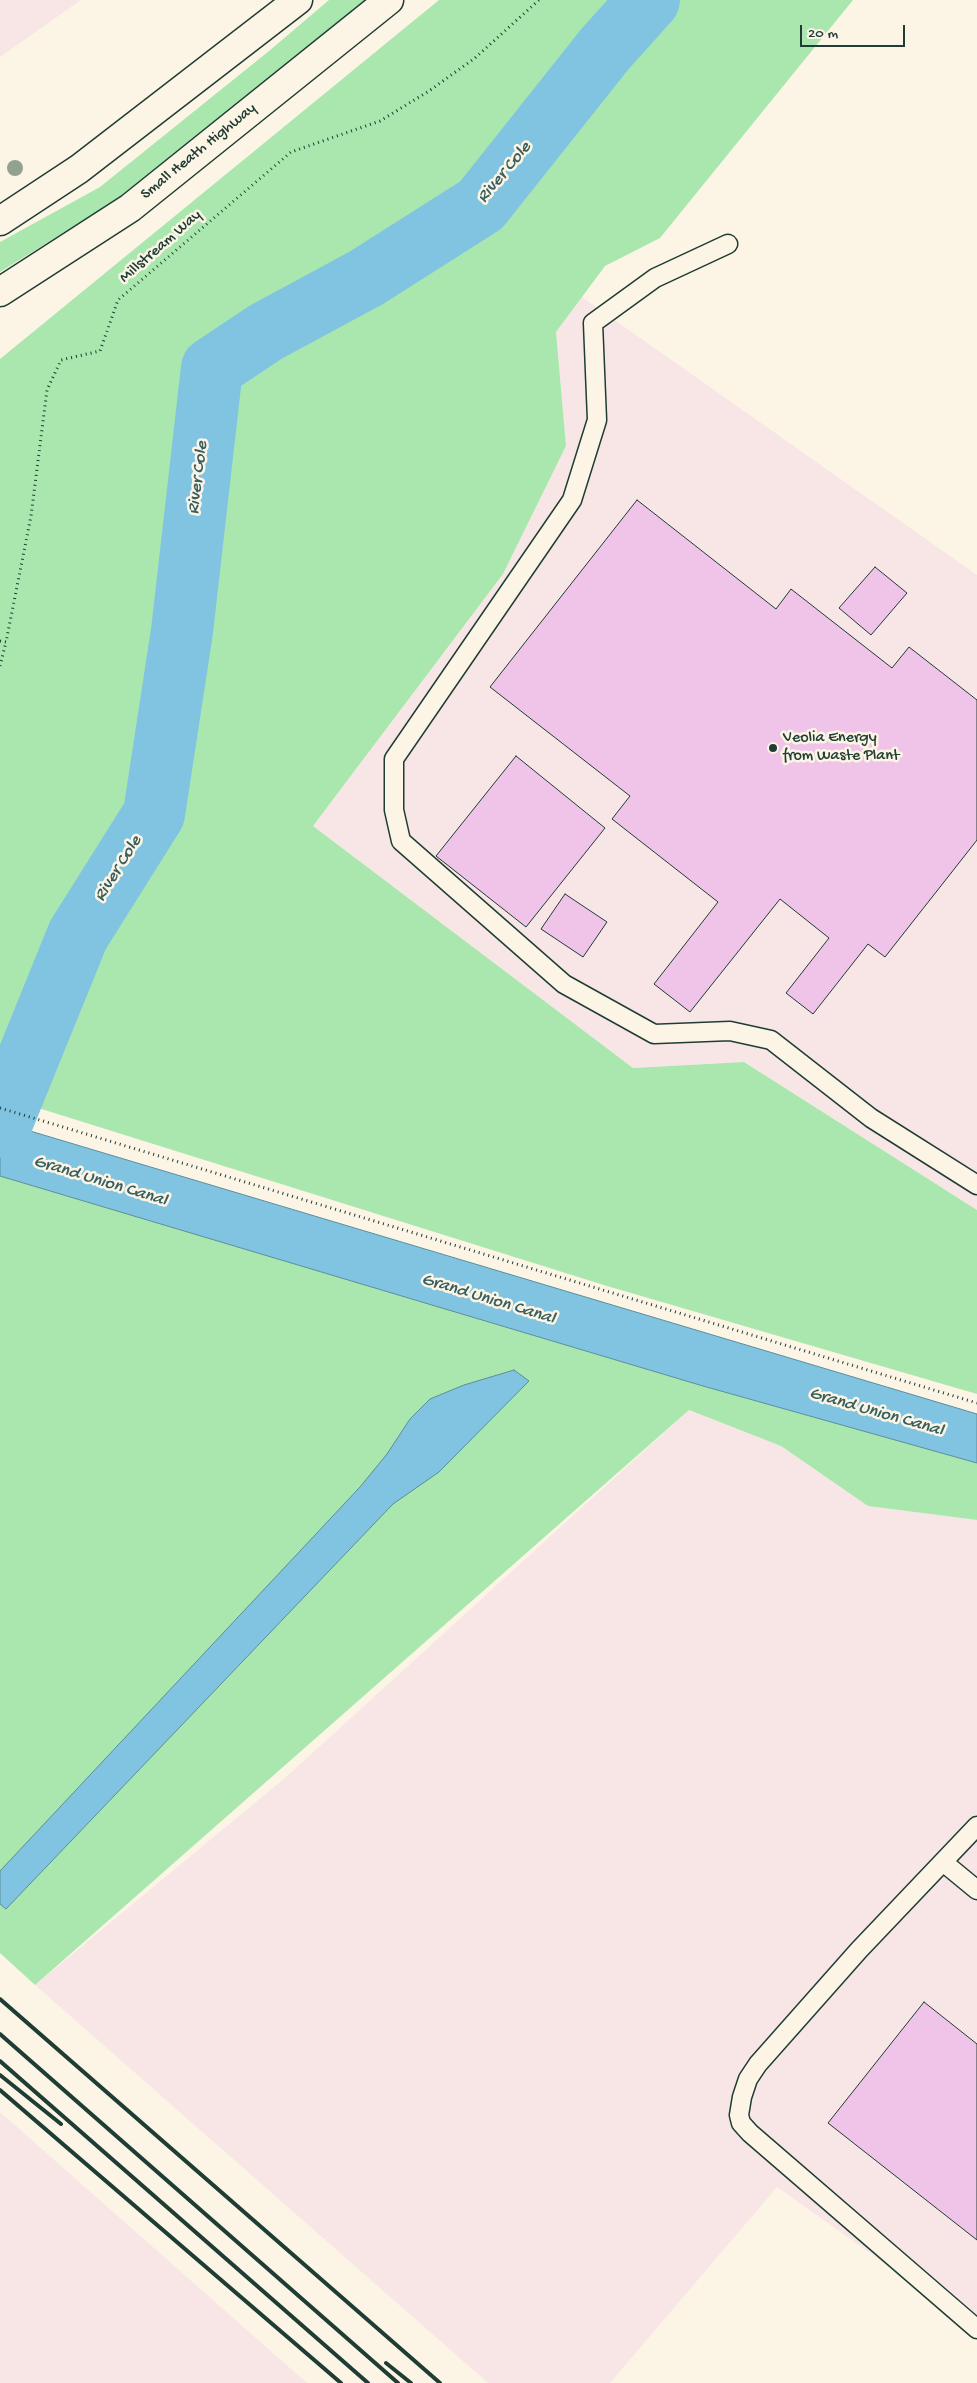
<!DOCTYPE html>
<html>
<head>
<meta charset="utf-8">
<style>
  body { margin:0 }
  #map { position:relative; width:977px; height:2383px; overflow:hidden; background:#fcf5e5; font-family:"Gochi Hand",sans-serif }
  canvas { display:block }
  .scale { position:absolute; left:800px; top:25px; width:105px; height:22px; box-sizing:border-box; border:2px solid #1f3d34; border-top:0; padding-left:6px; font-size:15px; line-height:18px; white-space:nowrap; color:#1f3d34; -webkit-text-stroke:4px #fcf5e5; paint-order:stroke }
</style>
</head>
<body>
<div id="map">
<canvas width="977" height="2383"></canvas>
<div class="scale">20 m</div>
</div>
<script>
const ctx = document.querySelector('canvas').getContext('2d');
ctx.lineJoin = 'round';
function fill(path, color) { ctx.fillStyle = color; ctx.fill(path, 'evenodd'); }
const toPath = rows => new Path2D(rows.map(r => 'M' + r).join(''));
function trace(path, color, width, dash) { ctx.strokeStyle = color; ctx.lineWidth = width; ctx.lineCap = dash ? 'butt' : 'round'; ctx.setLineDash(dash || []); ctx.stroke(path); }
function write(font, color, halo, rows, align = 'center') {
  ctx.font = font + ' "Gochi Hand",sans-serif'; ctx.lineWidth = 5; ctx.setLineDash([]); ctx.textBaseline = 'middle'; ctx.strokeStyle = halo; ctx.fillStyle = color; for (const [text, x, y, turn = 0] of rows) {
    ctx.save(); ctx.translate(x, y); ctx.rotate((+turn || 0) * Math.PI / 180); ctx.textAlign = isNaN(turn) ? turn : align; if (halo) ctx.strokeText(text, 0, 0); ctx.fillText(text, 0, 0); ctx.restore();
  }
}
fill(toPath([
  [0,0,81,0,0,57],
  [582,297,977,575,977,1210,744,1062,633,1068,313,826,503,574,566,446,556,332],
  [689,1410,781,1446,868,1506,977,1520,977,2329,777,2187,610,2383,488,2383,35,1985,286,1777],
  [0,2112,307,2383,0,2383]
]), '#f8e6e6');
fill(toPath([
  [329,0,366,0,116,200,0,272,0,242,100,187,269,51],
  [439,0,853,0,660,238,605,266,556,332,566,446,503,574,313,826,633,1068,744,1062,977,1210,977,1394,607,1286,0,1096,0,359],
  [0,1176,703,1386,977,1463,977,1520,868,1506,781,1446,689,1410,35,1985,0,1953]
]), '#a9e7ae');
const water = toPath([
  [0,1122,977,1414,977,1463,703,1386,0,1176,0,1122],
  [514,1370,529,1381,439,1472,393,1504,6,1909,0,1904,0,1871,360,1487,387,1454,410,1419,430,1399,464,1385,514,1370]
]);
fill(water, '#81c4e2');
trace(water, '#5a8e9c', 1);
trace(toPath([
  [0,1127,78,935,154,814,182,631,212,368,266,332,366,278,481,205,605,49,649,0]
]), '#81c4e2', 62);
const building = toPath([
  [637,500,776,609,791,589,892,668,909,647,977,700,977,840,885,957,868,944,813,1014,786,993,829,938,780,899,690,1012,654,984,718,902,612,819,630,796,490,687,637,500],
  [875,567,907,593,871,635,839,608,875,567],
  [516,756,605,828,526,927,436,856,516,756],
  [565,894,607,922,583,957,541,929,565,894],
  [924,2002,977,2044,977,2240,828,2123,924,2002]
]);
fill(building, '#f0c4e9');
trace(building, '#1f3d34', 1);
const lane = toPath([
  [728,244,655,278,593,323,597,420,572,500,394,759,394,810,401,841,564,984,654,1034,730,1031,771,1040,871,1118,977,1185],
  [977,1826,859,1950,758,2064,748,2079,742,2097,739,2115,741,2123,750,2133,977,2329],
  [943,1862,977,1890]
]);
const highway = toPath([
  [0,221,79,169,298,0],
  [0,292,130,208,389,0]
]);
trace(lane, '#1f3d34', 21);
trace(highway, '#1f3d34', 31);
trace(toPath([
  [0,641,6,642,31,516,47,390,61,360,100,351,118,300,291,152,380,121,429,91,475,58,539,0],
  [0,666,6,642],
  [0,1108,977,1403]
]), '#1f3d34', 3, [1, 4]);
trace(lane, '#fcf5e5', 18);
trace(highway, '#fcf5e5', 28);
trace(toPath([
  [0,1999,440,2383],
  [0,2034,398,2383],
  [0,2061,368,2383],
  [0,2075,61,2124],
  [0,2090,341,2383],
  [386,2363,411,2383]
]), '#1f3d34', 4);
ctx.fillStyle = '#92a291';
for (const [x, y] of [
  [15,168]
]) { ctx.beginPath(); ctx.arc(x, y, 8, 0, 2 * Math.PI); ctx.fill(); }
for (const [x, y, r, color] of [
  [773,748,5,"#1f3d34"]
]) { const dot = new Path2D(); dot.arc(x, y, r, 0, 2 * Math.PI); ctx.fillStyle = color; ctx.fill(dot); trace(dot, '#fcf5e5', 2); }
write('16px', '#1f3d34', '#fcf5e5', [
  ["Small Heath Highway",199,152,-39],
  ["Millstream Way",161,247,-41]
]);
write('16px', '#1f3d34', '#fcf5e5', [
  ["Veolia Energy",783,739],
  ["from Waste Plant",783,757]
], 'left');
write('italic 18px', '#385f60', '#fcf5e5', [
  ["River Cole",505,173,-50],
  ["River Cole",199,478,-83],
  ["River Cole",119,869,-58],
  ["Grand Union Canal",100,1182,17],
  ["Grand Union Canal",488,1300,17],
  ["Grand Union Canal",876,1413,16]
]);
</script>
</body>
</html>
